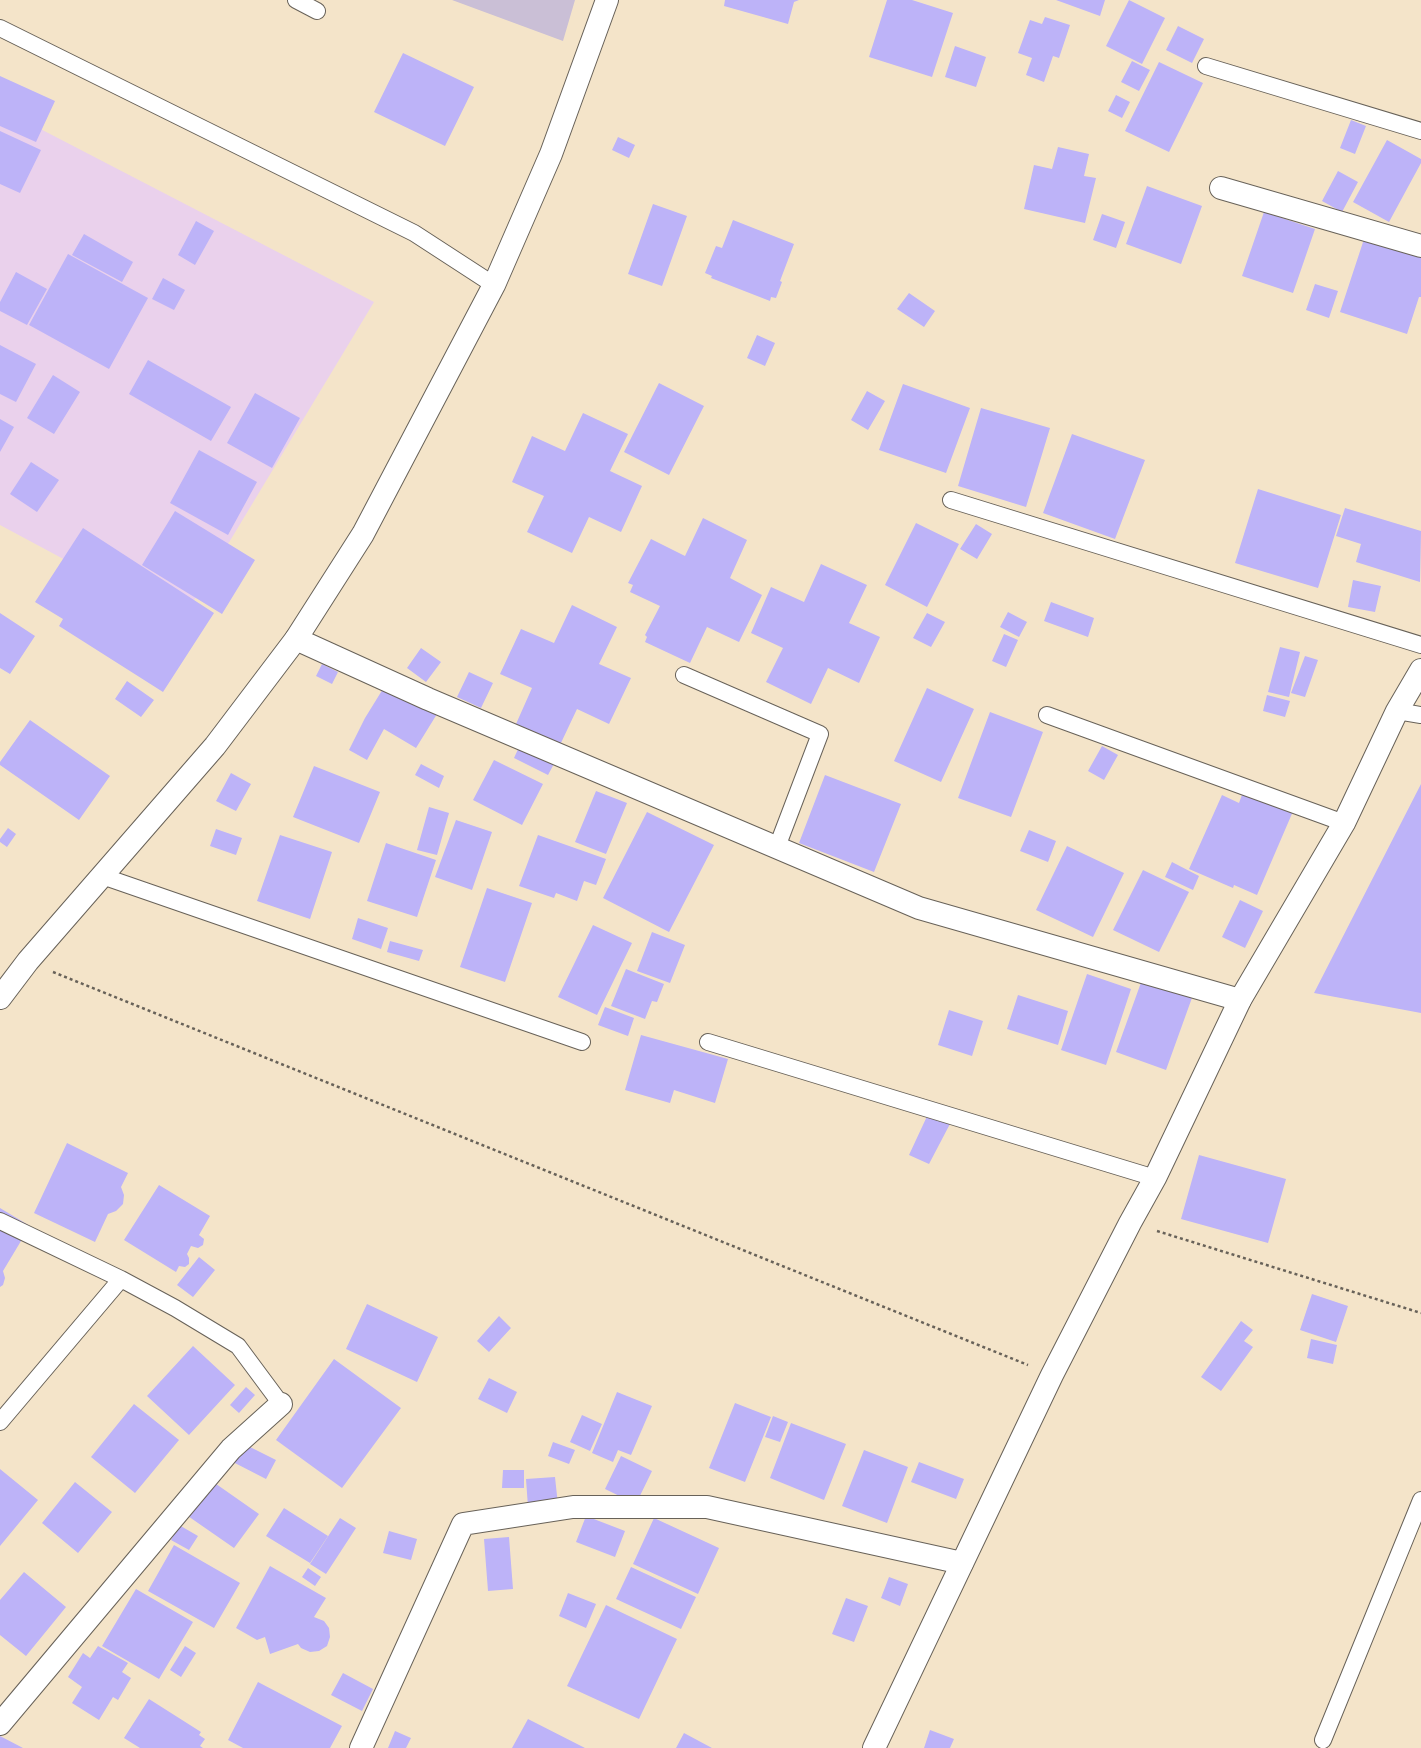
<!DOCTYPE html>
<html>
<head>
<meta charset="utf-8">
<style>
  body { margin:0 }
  canvas { display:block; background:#f4e4c9 }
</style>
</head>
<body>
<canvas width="1421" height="1748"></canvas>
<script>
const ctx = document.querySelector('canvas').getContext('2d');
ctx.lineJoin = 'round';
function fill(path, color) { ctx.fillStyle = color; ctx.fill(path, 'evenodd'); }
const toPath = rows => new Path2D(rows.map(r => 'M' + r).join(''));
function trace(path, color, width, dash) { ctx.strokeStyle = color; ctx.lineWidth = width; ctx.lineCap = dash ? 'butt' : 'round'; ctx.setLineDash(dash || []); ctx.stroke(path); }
fill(toPath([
  [0,108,374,302,181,622,0,525]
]), '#ead1ec');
fill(toPath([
  [452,0,575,0,563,41]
]), '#cabfd6');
fill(toPath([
  [725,0,799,0,794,2,788,24,724,6],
  [887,0,912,0,953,13,932,77,869,57],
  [1056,0,1105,0,1100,16],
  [1129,0,1165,18,1142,64,1106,46],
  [1045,17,1070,25,1059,58,1053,56,1044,82,1026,75,1032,58,1018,53,1030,20,1042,24],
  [1178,26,1204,39,1192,63,1166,50],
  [955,46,986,57,976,87,945,77],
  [403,53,474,87,445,146,374,112],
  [1132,61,1150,70,1139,91,1121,82],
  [1159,62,1203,83,1169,152,1125,131],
  [0,76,55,101,36,142,0,126],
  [1116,95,1130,102,1122,118,1108,111],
  [1351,120,1366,126,1355,154,1340,148],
  [0,131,41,150,20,193,0,184],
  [618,137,635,145,629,158,612,150],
  [1387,140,1421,159,1421,163,1389,222,1353,202],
  [1058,147,1089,154,1084,176,1096,178,1085,223,1024,209,1034,165,1052,169],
  [1338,171,1358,182,1342,212,1322,201],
  [1147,186,1202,206,1181,264,1126,244],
  [653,204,687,216,662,286,628,274],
  [1264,212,1315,229,1293,293,1242,276],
  [1102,214,1125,222,1116,248,1093,240],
  [733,220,794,244,780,281,782,282,776,298,771,297,770,301,711,278,712,276,705,273,716,246,722,248],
  [196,221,214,231,195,265,178,255],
  [1366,233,1421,251,1421,297,1419,297,1407,334,1340,312],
  [84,234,133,262,122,282,72,255],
  [68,254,148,298,109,369,29,325],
  [16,272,47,289,27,325,0,311,0,302],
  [163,278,185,290,174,310,152,299],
  [1315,284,1338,291,1329,318,1306,310],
  [909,293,935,311,924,327,897,309],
  [757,335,775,343,765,366,747,358],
  [0,345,36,364,16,402,0,394],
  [148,360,231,407,211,441,129,394],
  [53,375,80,392,54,434,27,418],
  [659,383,704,406,669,475,624,452],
  [903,384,970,408,946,473,879,450],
  [867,391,885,401,868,430,851,420],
  [255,393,300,418,272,468,227,443],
  [981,408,1050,428,1026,507,958,486],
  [583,413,628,434,610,471,642,486,621,532,589,517,572,553,527,532,544,496,512,482,532,436,565,451],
  [0,419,14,427,0,452],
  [1072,434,1145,460,1115,539,1043,513],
  [199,450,257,482,228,535,170,503],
  [31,462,59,480,37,512,10,494],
  [1258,489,1341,515,1318,588,1235,563],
  [1345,508,1421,531,1420,582,1356,562,1361,544,1336,536],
  [175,511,255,560,222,614,142,565],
  [703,518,747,540,730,578,762,595,739,642,707,627,690,663,645,642,647,637,645,635,660,606,630,592,633,585,628,583,651,539,685,556],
  [916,523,959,544,927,607,885,585],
  [976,524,992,534,977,559,960,549],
  [83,528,214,613,163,692,59,626,63,619,35,602],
  [821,564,867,585,849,623,880,637,859,683,828,668,811,704,766,682,783,648,751,633,771,587,804,602],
  [1353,580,1381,586,1375,612,1348,607],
  [1051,602,1094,618,1088,637,1044,621],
  [572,605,617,627,599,664,631,678,609,724,577,709,560,745,516,724,532,688,500,674,521,629,554,643],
  [1008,612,1027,622,1019,637,1000,627],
  [0,613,35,636,10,674,0,668],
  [927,613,945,622,931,647,913,638],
  [1004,634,1018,640,1006,667,992,661],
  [1280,647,1300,652,1289,697,1268,692],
  [421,648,441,662,426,682,407,668],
  [1305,656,1318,660,1305,697,1291,693],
  [322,664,338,672,332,684,316,676],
  [469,672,493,683,481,708,457,697],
  [127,681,154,700,141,717,115,699],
  [386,684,437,714,416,748,384,729,367,760,349,750,365,718],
  [927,688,974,709,941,782,894,761],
  [1267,695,1290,701,1285,717,1263,711],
  [990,712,1043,732,1011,817,958,798],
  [30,720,110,776,79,820,0,765,0,762],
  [520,745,555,762,548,775,514,758],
  [1102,746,1118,755,1104,780,1088,771],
  [494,760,543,784,522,825,473,800],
  [421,764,444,776,439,788,415,775],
  [314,766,380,792,359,843,293,817],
  [231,773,251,784,236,811,216,801],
  [825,775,901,804,874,872,799,843],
  [1421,784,1421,1013,1314,993],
  [596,791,627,803,606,854,575,842],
  [1243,792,1294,809,1257,895,1234,885,1233,888,1189,869,1222,795,1239,803],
  [429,807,449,813,437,855,417,850],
  [647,812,714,845,669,932,603,898],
  [456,820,492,832,472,890,435,877],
  [8,828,16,834,7,847,0,842,0,839],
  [216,829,242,838,236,855,210,846],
  [1029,830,1056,841,1048,862,1020,851],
  [280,835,332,852,310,919,257,901],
  [538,835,606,859,596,885,584,881,577,901,556,893,554,898,519,886],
  [386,843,436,860,417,917,367,901],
  [1067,846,1124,873,1093,937,1036,910],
  [1172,862,1199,876,1193,890,1165,877],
  [1143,870,1189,892,1159,952,1113,930],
  [487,888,532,903,505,982,460,967],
  [1240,900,1263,911,1245,948,1222,937],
  [358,918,388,928,381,949,352,939],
  [593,925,632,943,597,1015,558,997],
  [652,932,685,945,670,983,637,971],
  [390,941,423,950,419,961,387,952],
  [626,969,664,984,657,1002,652,1001,645,1019,611,1006],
  [1087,974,1131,989,1106,1065,1061,1050],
  [1143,977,1193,995,1166,1070,1116,1052],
  [1018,995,1068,1011,1058,1045,1007,1029],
  [605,1007,634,1018,628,1036,598,1025],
  [949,1010,983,1021,972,1056,938,1045],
  [641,1035,728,1059,715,1103,674,1090,670,1103,625,1090],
  [929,1112,951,1122,929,1164,909,1155],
  [67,1143,128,1173,121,1187,124,1195,123,1204,116,1211,108,1214,95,1242,34,1213],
  [1199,1155,1286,1179,1268,1243,1181,1219],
  [159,1185,210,1216,199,1235,204,1239,203,1245,198,1248,191,1246,187,1254,189,1258,189,1264,185,1267,179,1266,176,1272,124,1240],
  [0,1208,30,1226,3,1271,5,1278,3,1285,0,1287],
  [199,1257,215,1270,193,1297,177,1285],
  [1312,1294,1348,1306,1336,1342,1300,1330],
  [367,1304,438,1337,417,1382,346,1349],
  [499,1316,511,1328,489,1352,477,1341],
  [1241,1321,1253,1330,1244,1341,1253,1347,1221,1391,1201,1377],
  [1311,1339,1337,1345,1333,1364,1307,1358],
  [193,1346,235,1385,189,1435,147,1396],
  [334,1359,401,1408,342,1488,276,1440],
  [489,1378,517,1392,507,1413,478,1399],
  [246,1387,255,1395,239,1413,230,1405],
  [617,1392,652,1406,631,1455,618,1450,613,1462,592,1453],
  [735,1403,771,1417,745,1482,709,1468],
  [134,1404,179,1440,135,1493,91,1457],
  [582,1415,602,1424,590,1451,570,1442],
  [773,1416,788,1422,780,1442,765,1437],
  [791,1423,846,1444,824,1500,770,1478],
  [240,1442,276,1460,266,1479,231,1461],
  [553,1442,575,1450,569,1464,548,1456],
  [864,1450,908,1467,887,1523,842,1506],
  [621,1456,652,1471,636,1504,605,1489],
  [919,1462,964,1479,956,1499,911,1482],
  [0,1469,38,1500,0,1546],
  [503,1470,524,1470,524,1488,502,1488],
  [555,1477,558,1505,528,1507,526,1479],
  [209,1479,259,1514,234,1548,185,1514],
  [75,1482,112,1512,78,1553,42,1523],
  [284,1508,328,1536,310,1563,266,1536],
  [586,1516,625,1531,615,1557,576,1542],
  [340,1518,356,1528,326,1574,310,1564],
  [654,1518,719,1548,698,1594,633,1564],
  [179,1525,198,1536,189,1550,171,1540],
  [389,1531,417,1539,411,1560,383,1553],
  [509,1537,513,1589,488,1591,484,1539],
  [174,1545,240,1583,214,1628,148,1591],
  [270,1566,326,1598,314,1617,324,1621,329,1628,330,1637,327,1646,319,1651,310,1652,301,1648,298,1644,270,1654,265,1637,257,1640,236,1628],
  [631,1567,696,1597,681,1629,616,1599],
  [308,1568,321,1577,315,1586,302,1577],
  [24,1572,66,1607,26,1656,0,1635,0,1600],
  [889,1577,908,1584,900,1606,881,1598],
  [136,1589,193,1622,159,1679,102,1646],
  [568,1593,596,1604,586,1628,559,1616],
  [846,1598,868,1606,854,1642,832,1634],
  [606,1605,677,1639,639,1719,567,1686],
  [98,1646,128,1663,122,1672,131,1678,118,1700,113,1697,99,1720,72,1703,82,1687,68,1677,83,1653,90,1658],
  [185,1646,196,1653,181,1677,170,1670],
  [343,1673,373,1689,362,1711,331,1695],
  [258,1682,342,1726,330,1748,243,1748,228,1740],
  [149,1699,201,1732,199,1735,205,1739,200,1746,203,1748,140,1748,124,1738],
  [528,1719,585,1748,512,1748],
  [930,1730,954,1739,950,1748,924,1748],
  [395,1731,411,1738,406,1748,388,1748],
  [684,1733,712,1748,676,1748],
  [0,1736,23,1748,0,1748]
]), '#bdb3f8');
const lane = toPath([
  [296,0,317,11],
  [0,28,414,233,494,285],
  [1206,66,1421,131],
  [951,500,1421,645],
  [684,675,820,734,777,847],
  [1397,711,1421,715],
  [1047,715,1344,823],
  [102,876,582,1042],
  [708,1042,1155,1178],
  [0,1221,121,1279,175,1308,238,1346,281,1404],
  [0,1422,121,1279],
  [1323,1740,1421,1500]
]);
const street = toPath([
  [1221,188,1421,246],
  [296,639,428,699,919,908,1240,1000],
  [0,1724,231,1449,281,1404],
  [361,1748,463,1524,573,1507,707,1507,962,1563]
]);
const secondary = toPath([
  [0,998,28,961,215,746,296,639,363,534,494,285,551,154,607,0],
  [874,1748,1052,1375,1130,1223,1155,1178,1240,1000,1344,823,1397,711,1421,670]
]);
trace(lane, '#686259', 18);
trace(street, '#686259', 24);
trace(secondary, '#686259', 24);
trace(toPath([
  [53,972,1028,1365],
  [1157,1231,1421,1313]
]), '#686259', 2.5, [3, 3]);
trace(lane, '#fff', 16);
trace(street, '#fff', 22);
trace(secondary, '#fff', 22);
</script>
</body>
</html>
